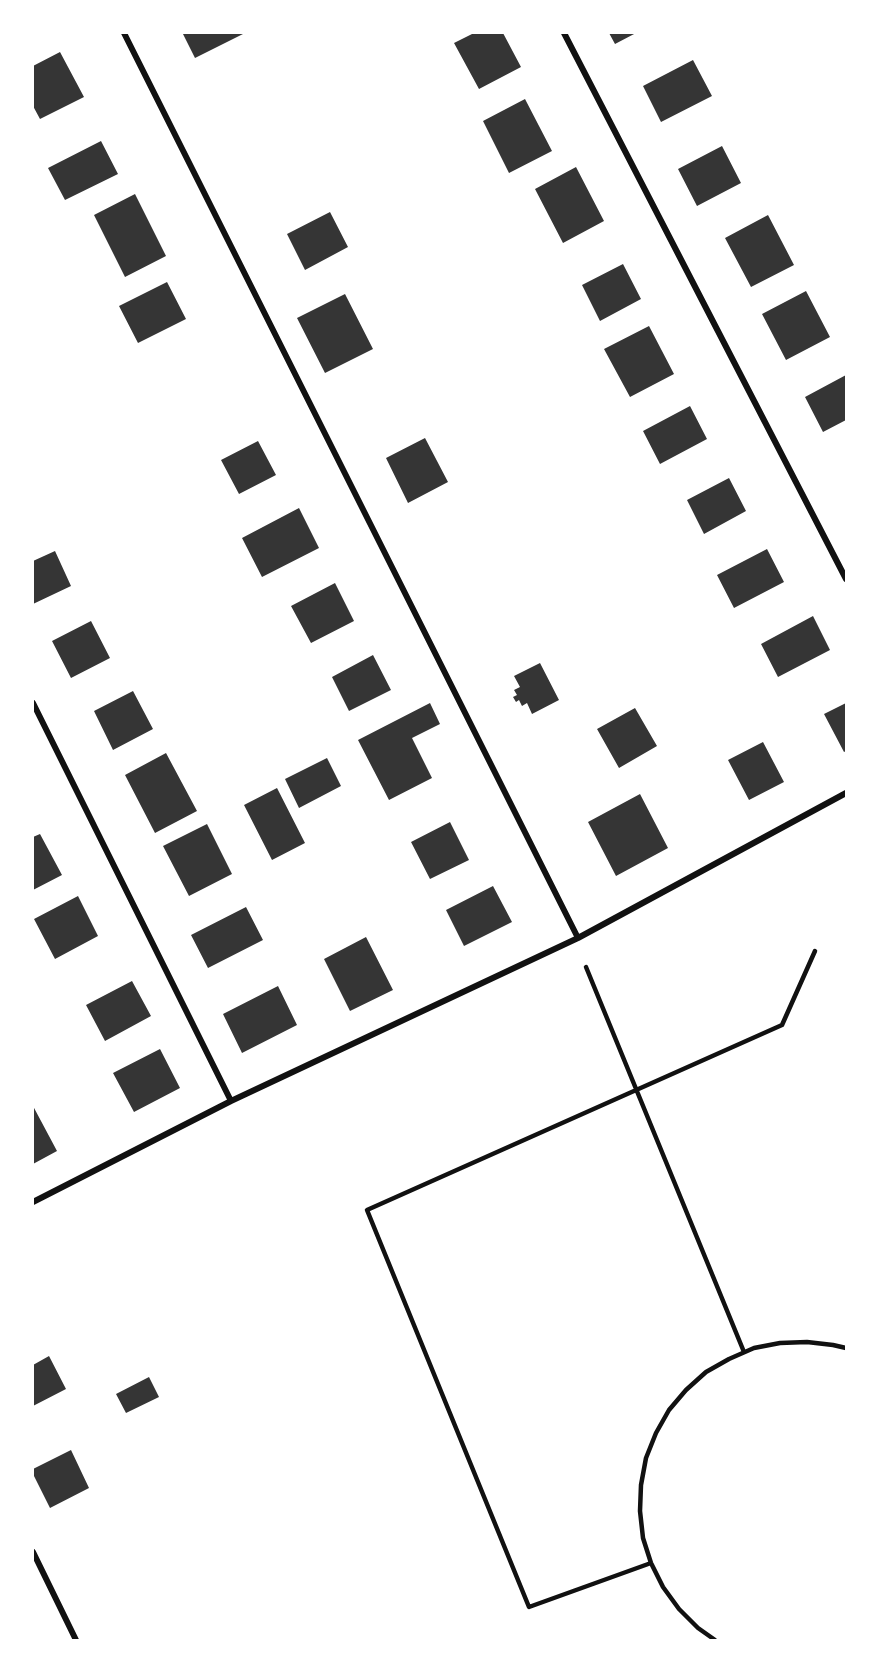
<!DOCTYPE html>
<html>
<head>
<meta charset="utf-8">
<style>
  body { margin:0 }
  #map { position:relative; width:879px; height:1673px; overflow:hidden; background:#fff; font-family:"Alegreya Sans",sans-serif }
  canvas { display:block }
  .frame { position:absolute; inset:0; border:34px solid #fff; pointer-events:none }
</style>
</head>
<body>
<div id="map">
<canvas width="879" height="1673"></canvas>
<div class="frame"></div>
</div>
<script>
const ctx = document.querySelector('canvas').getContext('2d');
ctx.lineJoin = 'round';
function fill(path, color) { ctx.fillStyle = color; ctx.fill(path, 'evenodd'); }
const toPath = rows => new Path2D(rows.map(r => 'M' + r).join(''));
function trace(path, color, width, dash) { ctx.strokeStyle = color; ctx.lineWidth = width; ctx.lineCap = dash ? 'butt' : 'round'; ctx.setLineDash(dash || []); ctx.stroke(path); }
fill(toPath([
  [185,33,245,33,195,58,183,34],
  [474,33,503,33,521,67,479,89,454,43],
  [609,33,636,33,615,44],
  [60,52,84,97,40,119,33,106,33,66],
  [693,60,712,96,661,122,643,86],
  [525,99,552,151,509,173,483,121],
  [101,141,118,174,65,200,48,168],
  [722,146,741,183,697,206,678,169],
  [576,167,604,221,563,243,535,189],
  [135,194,166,256,125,277,94,215],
  [330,212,348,247,305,270,287,234],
  [768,215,794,265,751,287,725,238],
  [623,264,641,299,600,321,582,285],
  [167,282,186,319,138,343,119,306],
  [806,291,830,337,786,360,762,314],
  [345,294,373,349,325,373,297,318],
  [649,326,674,374,630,397,604,349],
  [846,375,846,420,823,432,805,397],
  [690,406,707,439,660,464,643,431],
  [425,438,448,482,408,503,386,458],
  [258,441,276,475,239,494,221,460],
  [729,478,746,511,704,534,687,500],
  [299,508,319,548,262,577,242,538],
  [767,549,784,582,734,608,717,575],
  [55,551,71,586,33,604,33,561],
  [335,583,354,621,311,643,291,606],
  [813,616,830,650,778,677,761,644],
  [91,621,110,658,71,678,52,641],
  [373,655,391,690,349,711,332,677],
  [540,663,559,700,532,714,527,703,522,706,519,700,516,702,513,697,517,695,514,690,520,687,514,676],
  [133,691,153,729,113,750,94,711],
  [430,703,440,724,412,738,432,778,389,800,358,740],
  [846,703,846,751,844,752,824,714],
  [635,708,657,746,619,768,597,729],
  [763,742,784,782,749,800,728,760],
  [166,753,197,811,155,833,125,775],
  [327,758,341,786,299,808,285,779],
  [277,788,305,843,272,860,244,805],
  [640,794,668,848,616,876,588,822],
  [450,822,469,860,430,879,411,842],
  [207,824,232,874,189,896,163,846],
  [40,834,62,875,33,890,33,837],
  [493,886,512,922,464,946,446,910],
  [78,896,98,936,55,959,34,919],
  [246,907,263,940,208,968,191,935],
  [366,937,393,990,350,1011,324,959],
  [132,981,151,1016,105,1041,86,1005],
  [278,986,297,1025,242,1053,223,1014],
  [160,1049,180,1088,134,1112,113,1073],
  [33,1106,57,1151,33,1164],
  [49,1356,66,1389,33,1406,33,1365],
  [149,1377,159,1397,126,1413,116,1394],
  [71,1450,89,1488,50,1508,33,1474,33,1469]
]), '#353535');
trace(toPath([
  [586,967,744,1352],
  [651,1563,529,1607,367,1210,782,1025,815,951],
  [715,1640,698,1628,679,1609,663,1587,651,1563,643,1538,640,1511,641,1485,646,1458,656,1433,669,1410,686,1390,706,1372,729,1359,754,1348,780,1343,807,1342,833,1345,846,1348]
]), '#111', 4.5);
trace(toPath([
  [124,33,578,938],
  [564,33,846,579],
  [33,703,231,1101],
  [33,1202,231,1101,578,938,846,793],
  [33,1552,76,1640]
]), '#111', 6);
</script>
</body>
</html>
